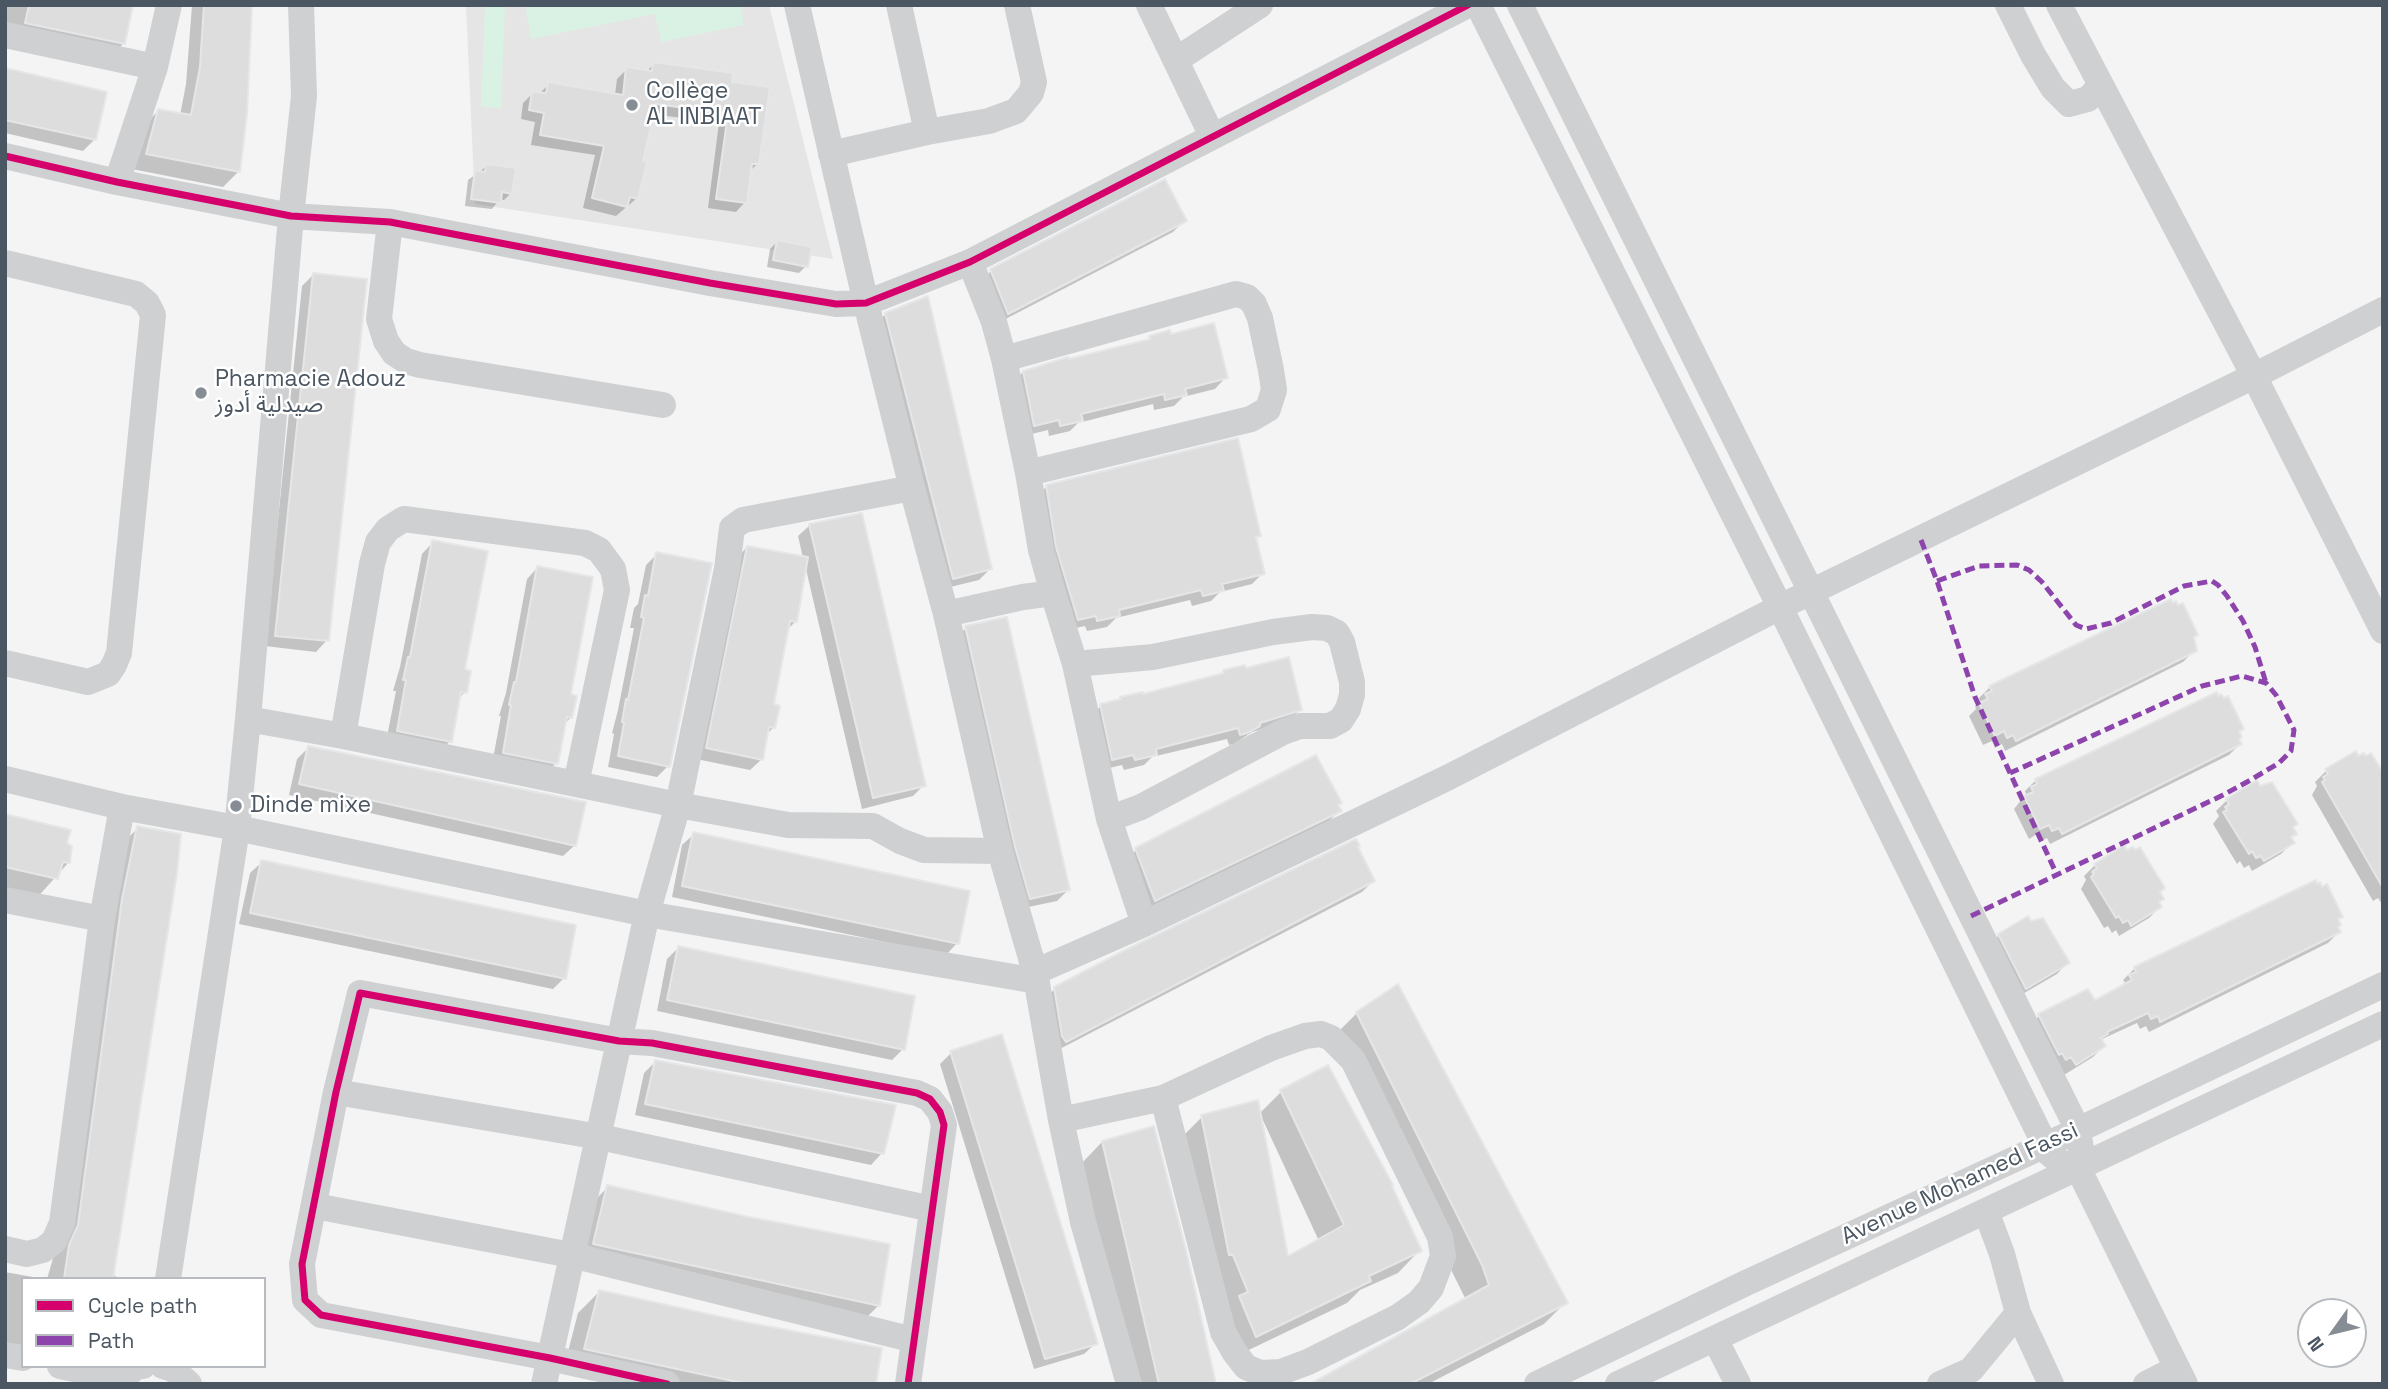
<!DOCTYPE html>
<html>
<head>
<meta charset="utf-8">
<style>
  body { margin:0 }
  #map { position:relative; width:2388px; height:1389px; overflow:hidden; background:#f4f4f4; font-family:"Space Grotesk",sans-serif }
  canvas { display:block }
  .frame { position:absolute; inset:0; border:7px solid #4a5661; pointer-events:none }
  .legend { position:absolute; left:21px; top:1277px; width:245px; height:91px; box-sizing:border-box; background:#fff; border:2px solid #b7bbc0; margin:0; padding:9px 12px; list-style:none; font-size:21px; color:#4a5661 }
  .legend li { display:flex; align-items:center; gap:14px; height:35px }
  .legend b { width:35px; border:2px solid #b7bbc0 }
  .north { position:absolute; left:2297px; top:1298px; width:70px; height:70px; box-sizing:border-box; background:#fff; border:2px solid #b7bbc0; border-radius:50%; rotate:236deg; font-size:19px; font-weight:700; line-height:28px; text-align:center; color:#4a5661 }
  .north::after { content:''; display:block; margin:auto; width:24px; height:32px; background:#868d94; clip-path:polygon(50% 0,100% 100%,50% 72%,0 100%) }
</style>
</head>
<body>
<div id="map">
<canvas width="2388" height="1389"></canvas>
<div class="frame"></div>
<ul class="legend">
<li><b style="height:9px;background:#d6006c"></b>Cycle path</li>
<li><b style="height:9px;background:#8e44ad"></b>Path</li>
</ul>
<div class="north">N</div>
</div>
<script>
const ctx = document.querySelector('canvas').getContext('2d');
ctx.lineJoin = 'round';
function fill(path, color) { ctx.fillStyle = color; ctx.fill(path, 'evenodd'); }
const toPath = rows => new Path2D(rows.map(r => 'M' + r).join(''));
function trace(path, color, width, dash) { ctx.strokeStyle = color; ctx.lineWidth = width; ctx.lineCap = dash ? 'butt' : 'round'; ctx.setLineDash(dash || []); ctx.stroke(path); }
function write(font, color, halo, rows, align = 'center') {
  ctx.font = font + ' "Space Grotesk","Noto Sans Arabic",sans-serif'; ctx.lineWidth = 5; ctx.setLineDash([]); ctx.textBaseline = 'middle'; ctx.strokeStyle = halo; ctx.fillStyle = color; for (const [text, x, y, turn = 0] of rows) {
    ctx.save(); ctx.translate(x, y); ctx.rotate((+turn || 0) * Math.PI / 180); ctx.textAlign = isNaN(turn) ? turn : align; if (halo) ctx.strokeText(text, 0, 0); ctx.fillText(text, 0, 0); ctx.restore();
  }
}
fill(toPath([
  [466,5,769,5,833,259,475,204]
]), '#e6e5e6');
fill(toPath([
  [485,5,505,5,501,108,481,107],
  [525,5,740,5,744,25,661,42,655,14,531,39]
]), '#d9f2e3');
fill(toPath([
  [5,5,131,5,123,44,108,59,5,37],
  [192,5,251,5,238,172,223,187,132,169,143,126,158,111,180,115,186,84],
  [654,64,730,83,757,164,750,171,745,202,736,212,708,208,719,123,652,114,641,162,637,198,616,216,583,208,595,155,531,145,535,122,521,119,523,103,533,93,539,94,549,84,615,95,617,79,627,69,646,72],
  [5,70,94,140,83,151,5,133],
  [487,166,511,193,504,200,499,200,492,209,465,206,468,180],
  [1184,221,1173,232,996,324,980,282,991,271],
  [777,242,806,266,799,273,767,267,770,249],
  [314,274,327,640,316,652,265,646,302,286],
  [886,314,990,569,979,580,942,589,874,325],
  [1170,336,1226,377,1215,389,1183,397,1174,406,1154,410,1153,404,1078,423,1070,431,1049,436,1048,430,1023,436,1012,383,1023,372,1145,342,1150,338],
  [1047,486,1259,535,1255,539,1263,573,1252,584,1220,592,1211,601,1192,606,1190,600,1116,618,1107,627,1087,631,1085,626,1067,630,1036,498],
  [810,525,924,785,913,796,862,809,805,565,795,622,787,630,772,705,773,728,766,735,762,759,750,770,696,759,736,559,747,547,803,558,798,536],
  [433,542,463,671,465,692,458,699,450,741,439,753,386,742,396,691,393,691,400,667,422,554],
  [657,554,668,766,657,777,608,767,614,734,612,733,618,710,634,628,630,628,634,608,638,604,646,565],
  [538,567,569,696,571,717,564,725,556,763,545,774,492,764,501,716,499,716,506,693,527,579],
  [966,628,1068,890,1057,901,1019,909,955,639],
  [2196,635,2193,639,2195,650,2183,662,2005,751,2002,744,1995,748,1992,741,1983,745,1969,716,1976,709,1975,706,1980,701,1979,698,1990,687],
  [1224,672,1300,710,1288,721,1252,732,1234,744,1229,745,1227,739,1152,757,1144,765,1124,770,1122,765,1101,770,1090,717,1101,706,1118,702,1121,698,1142,696,1220,676],
  [2242,728,2238,732,2240,744,2229,755,2050,844,2047,838,2041,841,2037,834,2029,839,2014,809,2026,794,2025,791,2036,780],
  [308,748,575,845,563,856,289,795,297,759],
  [2355,753,2358,758,2383,775,2382,904,2378,898,2373,901,2312,795,2317,786,2315,782,2326,771],
  [2227,800,2291,828,2294,834,2290,838,2293,842,2281,854,2252,871,2249,865,2244,868,2240,861,2237,864,2213,824,2219,816,2216,811],
  [1337,806,1339,811,1328,822,1144,911,1125,861,1136,850],
  [5,817,65,844,69,862,35,900,5,893],
  [138,828,112,1275,116,1276,115,1279,47,1279,56,1248,116,850],
  [694,834,957,943,946,955,672,897,682,845],
  [2124,847,2159,893,2157,903,2160,907,2149,918,2119,936,2116,930,2112,933,2108,926,2104,928,2081,889,2086,880,2084,876,2095,865],
  [1356,848,1373,881,1362,892,1054,1052,1043,1000,1055,989],
  [262,862,564,978,553,989,239,924,250,873],
  [2341,917,2337,921,2339,932,2328,943,2149,1032,2146,1026,2140,1029,2137,1023,2100,1040,2104,1046,2093,1057,2064,1075,2028,1027,2039,1016,2094,1002,2119,988,2125,982,2123,980,2135,968],
  [1999,935,2068,962,2057,974,2014,999,1988,947],
  [678,948,903,1049,892,1060,657,1011,667,959],
  [1357,1013,1566,1302,1544,1324,1428,1384,1313,1384,1466,1300,1335,1035],
  [951,1053,1096,1343,1084,1354,1034,1369,940,1064],
  [656,1061,882,1153,871,1165,635,1115,644,1073],
  [1281,1092,1419,1251,1398,1273,1360,1290,1347,1303,1234,1357,1180,1139,1202,1117,1259,1114],
  [1261,1116,1319,1241,1287,1259],
  [1102,1142,1215,1384,1132,1384,1081,1164],
  [608,1187,879,1305,857,1327,572,1266,586,1209],
  [5,1272,44,1279,23,1279,23,1349,5,1346],
  [600,1291,874,1384,624,1384,563,1371,578,1313]
]), '#0003');
const building = toPath([
  [29,5,133,5,125,44,25,23,29,5],
  [204,5,252,5,247,114,240,172,146,154,158,109,191,115,200,67,204,5],
  [653,62,733,73,732,82,770,87,759,164,752,164,747,203,716,199,728,114,656,104,643,161,647,162,638,199,630,197,627,207,592,198,604,146,540,135,544,113,529,110,532,92,546,93,548,82,623,95,626,67,652,71,653,62],
  [5,68,107,92,96,140,5,120,5,68],
  [486,164,516,168,512,194,502,192,501,203,471,199,475,170,485,172,486,164],
  [1165,179,1187,221,1008,314,990,269,1165,179],
  [777,240,812,247,808,267,773,260,777,240],
  [313,273,367,279,329,641,275,636,313,273],
  [928,296,992,569,953,579,885,313,928,296],
  [1214,323,1228,378,1185,389,1187,395,1165,400,1164,394,1081,414,1083,421,1060,426,1059,420,1034,426,1023,371,1068,357,1069,359,1150,339,1149,336,1170,330,1171,334,1214,323],
  [1238,438,1261,536,1256,537,1265,574,1222,584,1224,591,1203,596,1201,590,1119,610,1120,616,1097,621,1096,616,1078,620,1056,547,1046,485,1238,438],
  [862,513,926,786,873,798,809,524,862,513],
  [432,540,488,551,465,669,471,671,467,693,461,692,452,742,397,731,406,680,403,680,408,657,410,657,432,540],
  [747,546,808,557,797,622,790,621,774,704,780,706,775,728,769,727,763,760,706,748,747,546],
  [656,552,712,563,670,767,618,756,624,723,622,722,626,699,628,700,644,618,641,617,645,595,648,596,656,552],
  [537,566,593,577,571,694,577,696,572,718,567,717,558,764,503,753,511,705,509,705,514,682,516,682,537,566],
  [2171,599,2173,603,2176,601,2178,605,2183,603,2198,635,2194,637,2197,651,2016,741,2013,735,2007,738,2004,731,1995,736,1979,703,1988,699,1985,694,1992,691,1989,686,2171,599],
  [1007,617,1070,890,1030,899,1015,847,965,626,1007,617],
  [1289,657,1302,710,1260,723,1260,726,1247,733,1240,735,1238,728,1156,749,1157,755,1135,760,1133,755,1112,760,1100,704,1121,699,1120,697,1143,692,1143,694,1224,673,1223,670,1245,665,1246,668,1289,657],
  [2217,692,2218,696,2221,694,2224,698,2228,696,2244,729,2239,731,2242,737,2239,739,2242,744,2062,834,2059,828,2052,831,2049,825,2040,829,2024,796,2033,792,2031,787,2037,784,2035,779,2217,692],
  [308,746,586,802,576,846,299,784,308,746],
  [2356,751,2358,756,2364,753,2366,756,2371,753,2383,772,2383,888,2322,782,2325,780,2323,777,2328,774,2325,769,2356,751],
  [1316,755,1342,803,1338,805,1342,811,1155,901,1135,848,1316,755],
  [2257,780,2260,786,2272,782,2298,824,2293,827,2297,834,2291,837,2295,843,2264,861,2261,856,2256,858,2252,851,2249,854,2223,812,2227,810,2225,807,2229,804,2226,799,2257,780],
  [5,814,71,830,67,843,72,846,70,863,63,862,58,879,5,867,5,814],
  [137,826,181,834,177,873,113,1279,64,1279,69,1245,78,1225,122,899,137,826],
  [693,832,970,891,959,944,682,886,693,832],
  [1356,839,1360,846,1358,847,1375,881,1066,1042,1062,1036,1054,987,1129,948,1356,839],
  [2124,845,2127,850,2133,847,2135,850,2140,847,2165,888,2160,892,2164,899,2159,902,2162,907,2131,926,2128,920,2123,923,2119,916,2116,918,2091,877,2094,874,2092,872,2097,868,2094,864,2124,845],
  [261,860,576,925,566,979,250,913,261,860],
  [2316,880,2317,884,2320,882,2322,887,2327,884,2343,917,2338,919,2341,925,2338,927,2341,932,2160,1022,2158,1016,2151,1019,2148,1013,2107,1032,2108,1034,2101,1038,2106,1046,2076,1065,2071,1057,2066,1060,2062,1053,2059,1055,2038,1014,2088,989,2095,1000,2132,980,2129,975,2136,972,2134,967,2316,880],
  [2028,916,2031,921,2043,918,2070,963,2026,989,1998,934,2028,916],
  [678,946,915,996,905,1050,667,1000,678,946],
  [1398,984,1568,1303,1410,1384,1310,1384,1489,1285,1482,1265,1356,1012,1398,984],
  [1002,1034,1098,1344,1045,1359,950,1051,1002,1034],
  [655,1060,896,1105,884,1154,645,1104,655,1060],
  [1328,1065,1393,1185,1392,1186,1422,1251,1369,1276,1371,1281,1256,1337,1239,1296,1248,1292,1233,1255,1229,1255,1201,1115,1258,1100,1288,1256,1344,1225,1280,1090,1328,1065],
  [1154,1126,1186,1250,1216,1384,1159,1384,1102,1141,1154,1126],
  [607,1185,749,1217,890,1244,880,1306,593,1244,607,1185],
  [599,1290,740,1321,882,1348,876,1384,747,1384,584,1349,599,1290]
]);
fill(building, '#ddddde');
trace(building, '#e5e6e7', 2);
trace(toPath([
  [797,5,866,303,912,488,946,614,1000,851,1035,972,1061,1120,1083,1222,1129,1384],
  [899,5,927,132],
  [1149,5,1212,136],
  [1478,5,1780,607,2045,1145,2049,1153,2062,1164,2078,1168],
  [1520,5,2078,1130,2081,1149,2078,1168,2185,1384],
  [2008,5,2033,55,2053,88,2069,104,2088,99,2101,85,2059,5],
  [5,35,155,67],
  [1176,60,1260,5],
  [2101,85,2254,376,2383,631],
  [831,154,927,132,989,121,1016,111,1031,93,1034,82,1017,5],
  [5,156,117,182,291,216,390,222,710,283,836,304,866,303,970,262,1468,5],
  [117,182,155,67,169,5],
  [390,222,379,319,386,341,394,353,406,361,420,365,663,405],
  [970,262,994,322,1004,359,1028,473,1041,550,1053,593],
  [5,263,136,294,147,303,153,315,119,653,114,665,108,674,88,682,5,663],
  [1004,359,1236,294,1247,297,1254,304,1260,318,1271,370,1274,390,1268,409,1251,419,1028,473],
  [946,614,1023,597,1053,593,1075,664,1109,819,1144,924],
  [1075,664,1153,657,1273,632,1312,627,1327,628,1337,633,1342,642,1352,682,1352,695,1348,709,1341,720,1330,726,1300,726,1283,732,1141,807,1109,819],
  [248,719,343,736,678,805,788,825,873,826,900,841,924,850,1000,851],
  [343,736,372,564,378,542,388,529,404,519,585,543,599,550,613,569,617,590,576,784],
  [5,779,122,807,237,828,647,914,1037,981],
  [5,900,102,919],
  [1035,972,1144,924,1447,778,1780,607,2254,376,2383,310],
  [336,1092,600,1137,932,1209],
  [1061,1120,1163,1098,1271,1048,1305,1036,1321,1034,1331,1038,1353,1060,1440,1237,1443,1256,1431,1288,1419,1302,1398,1317,1308,1362,1281,1372,1260,1373,1246,1367,1235,1353,1223,1332,1163,1098],
  [315,1206,571,1255,914,1340],
  [5,1249,27,1254,43,1250,54,1241,62,1223,102,919,122,807],
  [168,1279,237,828,248,719,291,216,304,96,301,5],
  [2018,1313,2051,1384],
  [1715,1339,1738,1384],
  [5,1355,23,1358],
  [60,1366,121,1379],
  [163,1366,173,1369,189,1384],
  [118,1384,121,1379,136,1367,143,1366],
  [544,1384,647,914,678,805,727,569,732,528,743,520,912,488],
  [667,1384,550,1358,321,1315,305,1300,302,1264,336,1092,360,993,619,1041,652,1043,917,1093,930,1099,940,1112,944,1125,908,1384],
  [1537,1384,1746,1283,2078,1130,2383,985],
  [1618,1384,2383,1024],
  [1940,1384,1971,1370,2018,1313,2002,1254,1986,1211],
  [2146,1384,2177,1368]
]), '#ced0d2', 26);
trace(toPath([
  [1921,540,1937,581,1975,697,2057,875],
  [1937,581,1979,566,2017,565,2029,570,2042,582,2076,625,2086,629,2111,623,2184,586,2212,581,2218,585,2227,596,2243,621,2255,647,2266,683],
  [1971,916,2223,795,2247,782,2279,763,2291,751,2294,730,2276,695,2266,683,2242,676,2202,686,2010,773]
]), '#8e44ad', 5, [10, 5]);
trace(toPath([
  [5,156,117,182,291,216,390,222,710,283,836,304,866,303,970,262,1468,5],
  [667,1384,550,1358,321,1315,305,1300,302,1264,336,1092,360,993,619,1041,652,1043,917,1093,930,1099,940,1112,944,1125,908,1384]
]), '#d6006c', 7);
for (const [x, y, r, color] of [
  [632,105,7,"#868d94"],
  [201,393,7,"#868d94"],
  [236,806,7,"#868d94"]
]) { const dot = new Path2D(); dot.arc(x, y, r, 0, 2 * Math.PI); ctx.fillStyle = color; ctx.fill(dot); trace(dot, '#fff', 2.5); }
write('23px', '#4a5661', '#fff', [
  ["Collège",646,92],
  ["AL INBIAAT",646,118],
  ["Pharmacie Adouz",215,380],
  ["صيدلية أدوز",215,406],
  ["Dinde mixe",250,806]
], 'left');
write('23px', '#4a5661', '#fff', [
  ["Avenue Mohamed Fassi",1960,1184,-25]
]);
</script>
</body>
</html>
